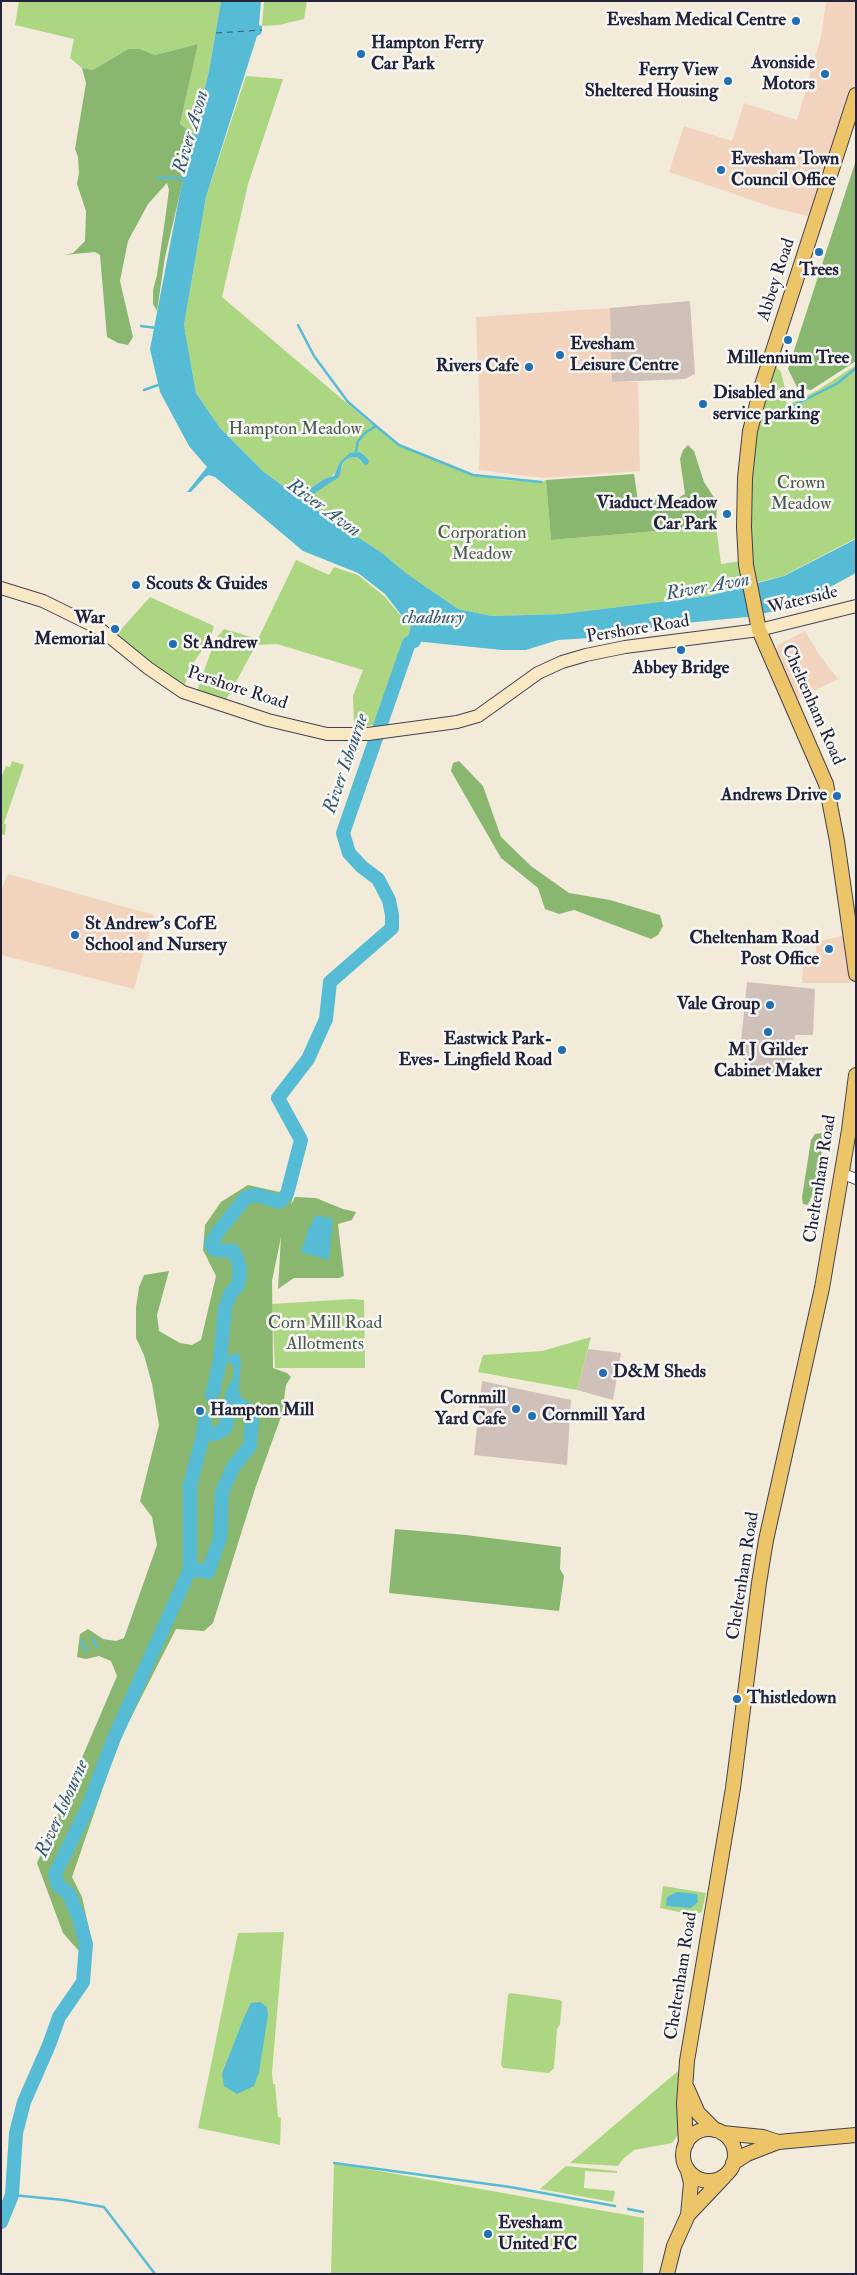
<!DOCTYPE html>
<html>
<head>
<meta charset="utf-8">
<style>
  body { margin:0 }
  #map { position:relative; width:857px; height:2275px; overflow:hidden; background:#f2ebd9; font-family:"IM FELL Double Pica",serif }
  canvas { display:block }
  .frame { position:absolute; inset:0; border:2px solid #22223b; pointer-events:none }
</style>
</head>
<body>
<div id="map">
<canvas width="857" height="2275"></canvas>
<div class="frame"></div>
</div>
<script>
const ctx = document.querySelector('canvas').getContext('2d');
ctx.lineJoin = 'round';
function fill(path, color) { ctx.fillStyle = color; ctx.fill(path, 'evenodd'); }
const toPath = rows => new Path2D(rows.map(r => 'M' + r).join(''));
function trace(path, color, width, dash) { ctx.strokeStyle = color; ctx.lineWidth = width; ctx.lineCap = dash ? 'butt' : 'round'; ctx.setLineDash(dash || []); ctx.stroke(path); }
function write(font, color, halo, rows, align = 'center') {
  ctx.font = font + ' "IM FELL Double Pica",serif'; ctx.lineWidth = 5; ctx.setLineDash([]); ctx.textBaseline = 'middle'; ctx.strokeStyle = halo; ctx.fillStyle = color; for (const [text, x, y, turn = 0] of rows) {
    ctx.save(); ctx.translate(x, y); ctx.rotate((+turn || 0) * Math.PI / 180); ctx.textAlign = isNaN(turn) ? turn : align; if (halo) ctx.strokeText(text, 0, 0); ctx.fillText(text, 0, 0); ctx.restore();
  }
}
fill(toPath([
  [826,1,856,1,856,87,815,218,775,208,669,172,684,126,732,141,744,103,797,120,821,37],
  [610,308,613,382,638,382,640,471,544,478,479,470,480,426,476,317],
  [805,631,818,653,838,679,794,701,775,655,778,645],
  [8,874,154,915,134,989,1,955,1,890],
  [846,935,851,983,802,983,803,960,816,960,816,942]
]), '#f2d4be');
fill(toPath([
  [690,301,695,374,685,379,612,382,610,308],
  [747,982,815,989,813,1035,795,1035,791,1078,745,1071,741,1042],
  [588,1349,621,1353,613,1400,577,1390],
  [482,1381,571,1400,567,1465,474,1455]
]), '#cfc0ba');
fill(toPath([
  [19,1,221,1,209,71,194,134,180,124,198,44,155,55,140,49,128,49,93,70,82,68,70,58,74,39,15,25],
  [264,1,307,1,304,19,279,25,262,26],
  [246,76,283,79,248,184,222,297,369,422,370,421,399,445,473,475,504,480,541,482,546,480,551,540,716,526,721,564,741,561,747,585,709,596,561,614,492,616,458,609,406,573,382,553,303,501,332,481,342,468,343,462,349,458,357,457,362,463,359,452,340,462,338,470,330,478,324,479,298,497,264,472,220,428,196,393,184,325,206,197],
  [771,361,781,372,786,392,785,399,788,405,818,390,856,365,856,538,783,576,751,584,746,479],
  [296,560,329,575,334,567,358,575,384,596,412,629,414,641,409,643,382,723,354,729,353,696,363,670,277,644,256,645,226,700,197,691,215,640,224,629,258,639],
  [150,597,214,626,210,639,194,662,184,686,150,662,117,634],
  [12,761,24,765,4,823,6,825,5,835,1,834,1,778,6,766,10,767],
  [351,1299,364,1300,365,1368,275,1368,272,1304],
  [591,1337,577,1390,478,1372,483,1355,542,1351],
  [663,1886,706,1893,702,1912,693,1915,660,1908],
  [284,1932,272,2072,273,2084,275,2084,278,2117,281,2118,280,2145,198,2128,238,1933],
  [510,1993,560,2000,562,2002,560,2024,557,2029,554,2068,549,2073,503,2068,501,2065,508,1995],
  [678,2071,679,2133,672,2143,634,2150,624,2158,618,2166,570,2163],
  [334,2163,644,2218,643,2274,331,2274],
  [566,2166,617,2171,617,2173,585,2171,584,2188,615,2191,613,2202,540,2189]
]), '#acd682');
fill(toPath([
  [198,44,180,124,194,134,165,257,157,311,153,304,153,290,157,275,165,220,169,190,167,183,148,204,128,241,120,281,133,337,128,345,118,343,107,337,100,255,95,252,64,255,73,253,85,241,86,211,77,184,79,173,78,157,75,149,86,83,82,68,93,70,128,49,140,49,155,55],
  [856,160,856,361,811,390,797,387,788,369],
  [688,445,694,451,704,482,717,502,716,526,551,540,546,480,634,474,638,501,678,498,685,494,680,459,683,450],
  [459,761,483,786,501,837,531,866,569,893,610,900,660,915,663,926,658,935,651,939,574,910,559,914,545,909,538,888,501,858,451,771,453,763],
  [822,1133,825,1134,825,1138,812,1195,808,1205,803,1204,802,1197,811,1140,815,1134],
  [248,1185,293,1195,291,1205,295,1197,316,1198,343,1209,356,1212,352,1220,338,1224,344,1276,339,1278,294,1278,278,1289,281,1237,272,1281,273,1368,287,1373,291,1377,286,1385,282,1414,256,1486,213,1623,204,1631,176,1629,119,1741,72,1877,82,1897,91,1938,91,1944,85,1950,78,1950,63,1933,37,1863,117,1676,111,1661,99,1656,86,1659,77,1657,80,1634,88,1629,103,1639,116,1641,124,1638,157,1545,152,1517,140,1501,159,1425,152,1384,144,1355,136,1338,136,1308,139,1287,144,1275,169,1271,157,1315,159,1331,180,1343,192,1345,201,1340,216,1276,203,1250,205,1225,221,1202],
  [395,1529,466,1535,561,1547,560,1569,564,1576,559,1611,389,1593]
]), '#89b770');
fill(toPath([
  [221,1,261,1,259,25,262,26,262,30,261,34,257,36,206,197,184,325,196,393,220,428,264,472,298,497,324,479,334,476,340,462,350,453,359,452,365,456,369,461,368,464,365,465,357,457,349,458,343,462,339,477,303,501,382,553,406,573,458,609,492,616,561,614,709,596,784,576,856,539,856,573,793,607,747,617,675,624,589,638,558,640,526,650,502,650,414,641,412,629,385,594,358,573,303,551,215,477,209,475,205,477,191,492,187,492,207,467,189,446,160,392,150,349,180,193,209,71],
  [316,1215,333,1219,329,1260,301,1252,309,1228],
  [235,1353,240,1355,241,1362,238,1396,245,1405,243,1410,228,1420,224,1418,225,1393,233,1378,234,1369,232,1363,220,1360],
  [677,1892,697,1894,698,1902,691,1908,666,1906,667,1897],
  [260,2002,267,2007,268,2015,259,2072,254,2086,237,2094,224,2086,222,2074,243,2020,251,2003]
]), '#56bbd4');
trace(toPath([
  [158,177,186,179],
  [298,325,314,356,348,402,376,426],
  [141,326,157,328],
  [144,390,161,384],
  [791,407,838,383,856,368],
  [356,451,358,441,365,433,376,426,399,445,473,475,541,482],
  [92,1638,97,1647],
  [82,1641,86,1651],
  [334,2163,510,2187,615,2206],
  [12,2195,64,2200,104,2207,155,2274],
  [628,2209,643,2212]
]), '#56bbd4', 2.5);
trace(toPath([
  [212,1396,220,1360,225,1308,230,1294,238,1285,240,1272,238,1261,233,1251,215,1250,211,1244,218,1232,246,1197,257,1195,279,1202,287,1194,301,1140,278,1098,308,1059,326,1019,330,982,392,928,392,915,389,900,378,879,362,867,349,853,343,833,409,643,414,641,419,625],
  [203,1435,205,1420],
  [190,1569,208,1572,220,1538,222,1492,233,1467,250,1446,252,1421,250,1411,236,1403,233,1394],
  [1,2222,12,2195,16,2133,24,2102,49,2045,59,2017,83,1982,86,1944,79,1918,69,1894,58,1885,55,1874,88,1807,114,1738,190,1569,190,1485,203,1435,215,1434,225,1429,231,1402]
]), '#56bbd4', 14);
trace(toPath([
  [216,33,262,30]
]), '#345871', 1, [6, 5]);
const tertiary = toPath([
  [841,1173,856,1179]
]);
const secondary = toPath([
  [1,588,43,601,100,629,148,668,183,692,268,720,327,734,368,734,457,722,478,716,538,673,562,662,586,655,625,647,759,630,856,606]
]);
const primary = toPath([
  [856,95,762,385,750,431,745,478,744,527,746,565,759,630,826,784,837,841,856,974],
  [687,2088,698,2113,715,2130],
  [686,2144,684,2104,687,2061,733,1788,759,1583,766,1540,822,1288,849,1130,856,1075]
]);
const trunk = toPath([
  '683 2155a26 26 0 1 1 52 0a26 26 0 1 1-52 0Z',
  [722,2133,763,2137,778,2142],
  [733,2163,747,2154,778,2142,856,2135],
  [688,2215,724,2177],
  [667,2274,674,2246,688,2215,691,2183,688,2171]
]);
trace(tertiary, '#414053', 12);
trace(secondary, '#414053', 14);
trace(primary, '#414053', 16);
trace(trunk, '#414053', 16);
trace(tertiary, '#fff', 10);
trace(secondary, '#f8e8c3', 12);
trace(primary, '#edc569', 14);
trace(trunk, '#edc569', 14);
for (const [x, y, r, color] of [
  [796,21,5,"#1f6fb2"],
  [361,54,5,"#1f6fb2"],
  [825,74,5,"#1f6fb2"],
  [728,81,5,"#1f6fb2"],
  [721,170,5,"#1f6fb2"],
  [819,252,5,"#1f6fb2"],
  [788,340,5,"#1f6fb2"],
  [560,355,5,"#1f6fb2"],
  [529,367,5,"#1f6fb2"],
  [703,404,5,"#1f6fb2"],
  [727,514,5,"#1f6fb2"],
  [136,585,5,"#1f6fb2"],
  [115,629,5,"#1f6fb2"],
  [173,644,5,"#1f6fb2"],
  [681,650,5,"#1f6fb2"],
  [837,796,5,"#1f6fb2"],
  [75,935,5,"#1f6fb2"],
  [829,949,5,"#1f6fb2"],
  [770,1005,5,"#1f6fb2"],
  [768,1032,5,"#1f6fb2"],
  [562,1050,5,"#1f6fb2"],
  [603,1373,5,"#1f6fb2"],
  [516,1409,5,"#1f6fb2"],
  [200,1411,5,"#1f6fb2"],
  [532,1416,5,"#1f6fb2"],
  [737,1699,5,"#1f6fb2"],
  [488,2234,5,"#1f6fb2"]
]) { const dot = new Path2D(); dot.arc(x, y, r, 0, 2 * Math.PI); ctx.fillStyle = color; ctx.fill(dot); trace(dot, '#f6f6f2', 2); }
write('bold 18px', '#22223b', '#f6f6f2', [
  ["Evesham Medical Centre",786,21,"right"],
  ["Hampton Ferry",371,44],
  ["Car Park",371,65],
  ["Avonside",815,64,"right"],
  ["Motors",815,85,"right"],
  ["Ferry View",718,71,"right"],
  ["Sheltered Housing",718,92,"right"],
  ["Evesham Town",731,160],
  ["Council Office",731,181],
  ["Trees",819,271,"center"],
  ["Evesham",570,345],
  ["Leisure Centre",570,366],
  ["Millennium Tree",788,359,"center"],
  ["Rivers Cafe",519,367,"right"],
  ["Disabled and",713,394],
  ["service parking",713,415],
  ["Viaduct Meadow",717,504,"right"],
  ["Car Park",717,525,"right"],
  ["Scouts & Guides",146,585],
  ["War",105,619,"right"],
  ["Memorial",105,640,"right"],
  ["St Andrew",183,644],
  ["Abbey Bridge",681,669,"center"],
  ["Andrews Drive",827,796,"right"],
  ["St Andrew's CofE",85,925],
  ["School and Nursery",85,946],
  ["Cheltenham Road",819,939,"right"],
  ["Post Office",819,960,"right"],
  ["Vale Group",760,1005,"right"],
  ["Eastwick Park-",552,1040,"right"],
  ["Eves- Lingfield Road",552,1061,"right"],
  ["M J Gilder",768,1051,"center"],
  ["Cabinet Maker",768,1072,"center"],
  ["D&M Sheds",613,1373],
  ["Cornmill",506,1399,"right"],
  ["Yard Cafe",506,1420,"right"],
  ["Hampton Mill",210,1411],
  ["Cornmill Yard",542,1416],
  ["Thistledown",747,1699],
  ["Evesham",498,2224],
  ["United FC",498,2245]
], 'left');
write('18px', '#22223b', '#f6f6f2', [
  ["Abbey Road",777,280,-72],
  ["Waterside",803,601,-14],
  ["Pershore Road",638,630,-9],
  ["Pershore Road",237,689,18],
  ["Cheltenham Road",812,705,66],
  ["Cheltenham Road",821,1179,-81],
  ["Cheltenham Road",744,1576,-81],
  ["Cheltenham Road",682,1976,-81]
]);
write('18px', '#4b5850', '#f6f6f2', [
  ["Hampton Meadow",295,430],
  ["Crown",801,484],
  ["Meadow",801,505],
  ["Corporation",482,534],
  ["Meadow",482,555],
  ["Corn Mill Road",325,1324],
  ["Allotments",325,1345]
]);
write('italic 19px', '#345871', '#f6f6f2', [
  ["River Avon",192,132,-74],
  ["River Avon",323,509,36],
  ["River Avon",708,588,-10],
  ["chadbury",433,619],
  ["River Isbourne",347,764,-71],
  ["River Isbourne",63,1809,-66]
]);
</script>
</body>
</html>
